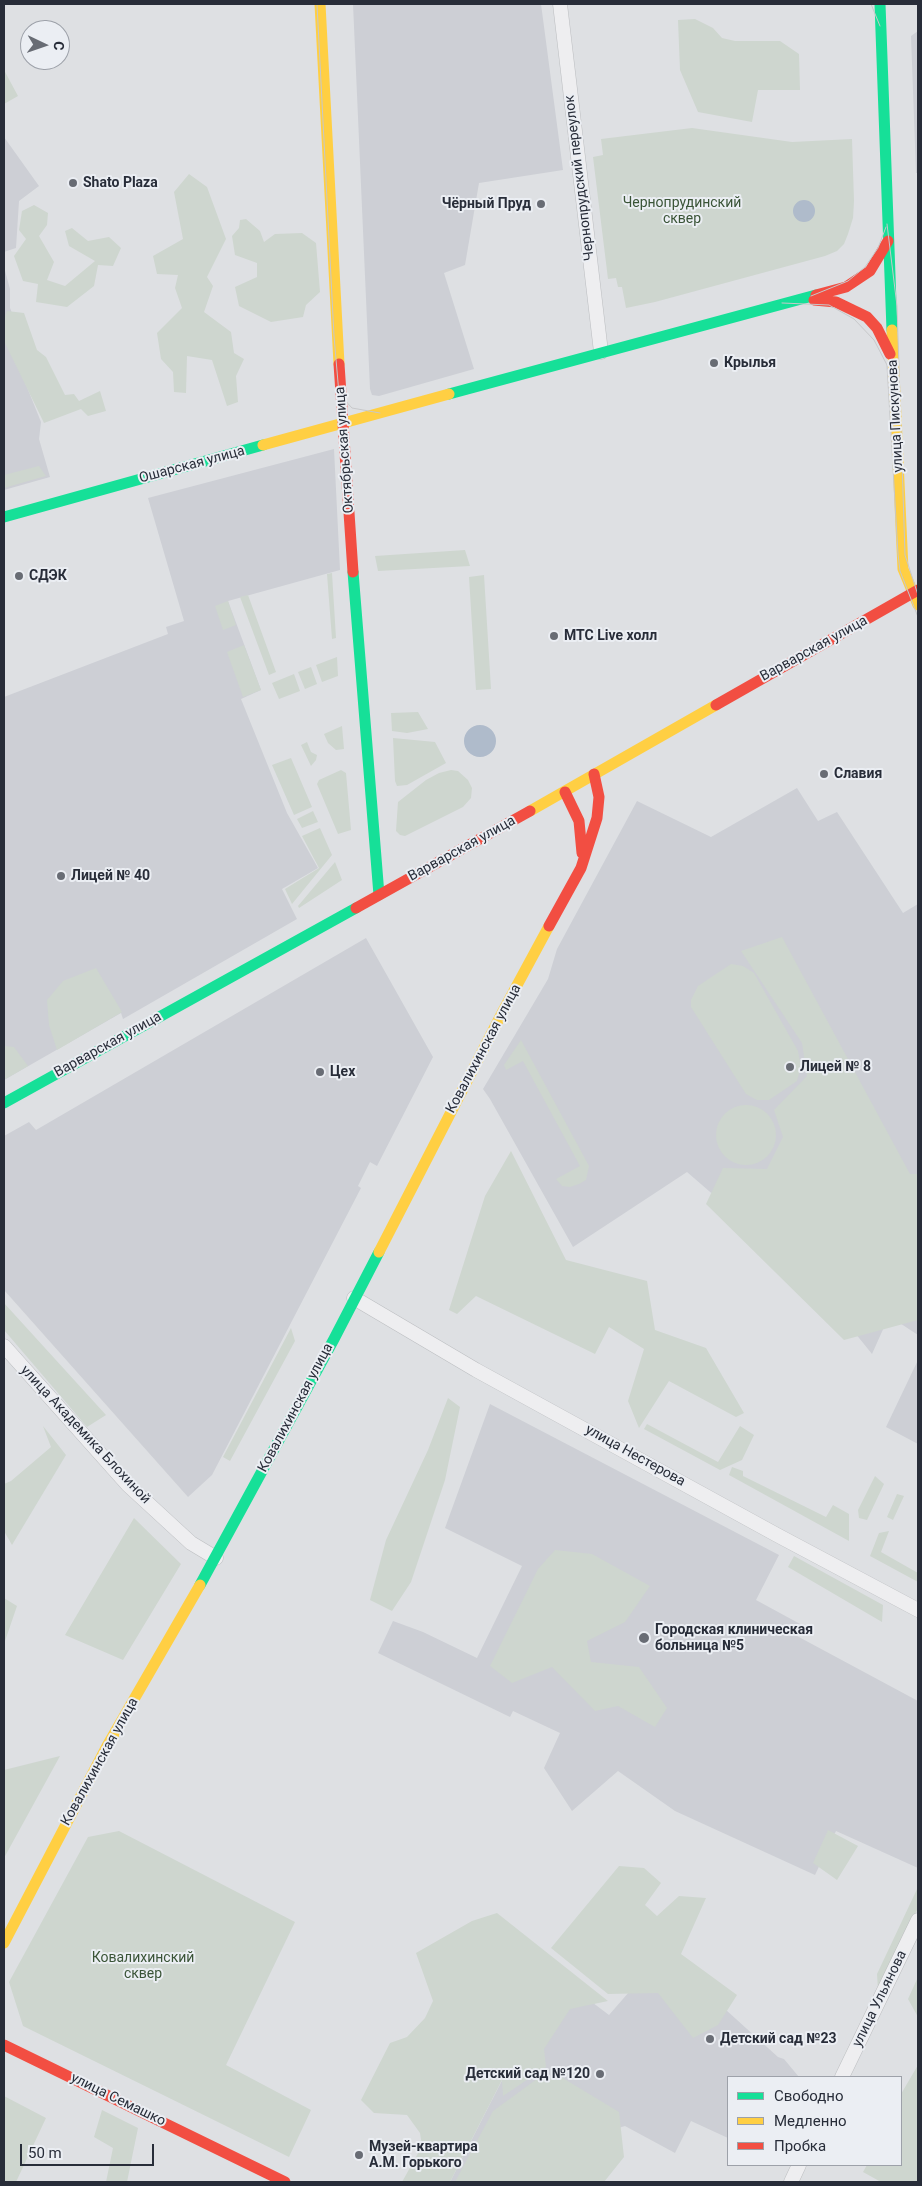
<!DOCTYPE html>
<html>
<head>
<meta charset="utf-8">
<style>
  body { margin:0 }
  #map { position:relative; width:922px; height:2186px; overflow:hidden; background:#dee0e3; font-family:Roboto,sans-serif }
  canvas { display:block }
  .frame { position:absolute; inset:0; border:5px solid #282d39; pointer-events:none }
  .legend { position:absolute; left:727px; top:2076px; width:175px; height:90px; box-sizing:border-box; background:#ebeef3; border:1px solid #9da1a9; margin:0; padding:6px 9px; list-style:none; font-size:15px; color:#282d39 }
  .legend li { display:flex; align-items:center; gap:10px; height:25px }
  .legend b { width:25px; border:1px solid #9da1a9 }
  .north { position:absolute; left:20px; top:20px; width:50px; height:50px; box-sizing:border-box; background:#ebeef3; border:1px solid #9da1a9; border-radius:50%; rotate:93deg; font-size:14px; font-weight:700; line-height:20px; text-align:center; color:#282d39 }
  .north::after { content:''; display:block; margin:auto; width:18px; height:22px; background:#686c74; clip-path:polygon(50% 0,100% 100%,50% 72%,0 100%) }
  .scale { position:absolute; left:20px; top:2144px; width:134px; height:22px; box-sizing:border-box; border:2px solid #282d39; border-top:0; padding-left:6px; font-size:15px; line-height:18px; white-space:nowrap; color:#282d39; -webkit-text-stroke:4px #ebeef3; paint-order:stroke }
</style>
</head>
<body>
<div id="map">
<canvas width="922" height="2186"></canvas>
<div class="frame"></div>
<ul class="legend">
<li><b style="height:6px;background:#16e098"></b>Свободно</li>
<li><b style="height:6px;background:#ffcf43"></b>Медленно</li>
<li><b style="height:6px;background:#f24e42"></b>Пробка</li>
</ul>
<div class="north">С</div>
<div class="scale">50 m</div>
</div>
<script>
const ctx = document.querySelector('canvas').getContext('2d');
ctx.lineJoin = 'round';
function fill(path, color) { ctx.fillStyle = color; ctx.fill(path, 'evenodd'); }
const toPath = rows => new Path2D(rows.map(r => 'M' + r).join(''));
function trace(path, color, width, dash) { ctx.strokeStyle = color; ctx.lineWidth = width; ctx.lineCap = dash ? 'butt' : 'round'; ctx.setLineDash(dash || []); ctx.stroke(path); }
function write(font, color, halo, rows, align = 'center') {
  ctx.font = font + ' Roboto,sans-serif'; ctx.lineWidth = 4; ctx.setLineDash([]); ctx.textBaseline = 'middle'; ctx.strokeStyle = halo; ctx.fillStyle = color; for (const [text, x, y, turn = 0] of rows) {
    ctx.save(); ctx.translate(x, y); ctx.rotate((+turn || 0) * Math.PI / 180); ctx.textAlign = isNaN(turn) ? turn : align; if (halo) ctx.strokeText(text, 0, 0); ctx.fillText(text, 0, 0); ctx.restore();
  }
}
fill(toPath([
  [353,4,541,4,563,170,479,183,465,265,444,273,474,369,379,396,372,395,370,389],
  [918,31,918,173,916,173,911,36],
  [4,137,39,186,19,201,16,248,4,252],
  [4,267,10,289,10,308,25,346,13,352,41,422,39,439,50,477,4,490],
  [334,449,340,570,228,601,261,690,241,699,287,813,318,868,282,889,297,919,123,1019,121,1013,4,1080,4,697,168,634,166,627,184,621,148,498],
  [797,788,818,821,837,812,903,913,918,904,918,1335,889,1316,872,1354,813,1281,687,1172,573,1247,490,1099,483,1089,548,979,557,949,637,801,711,837],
  [366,938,433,1057,377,1166,370,1162,358,1186,361,1188,212,1475,188,1497,4,1290,4,1136,29,1122,36,1130],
  [918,1360,918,1444,886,1427],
  [490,1404,779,1555,756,1600,802,1625,797,1636,918,1701,918,1868,836,1831,815,1875,675,1811,618,1771,572,1811,544,1768,560,1733,513,1711,510,1717,378,1653,393,1621,423,1632,477,1658,522,1566,445,1528],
  [663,1953,778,2057,784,2059,799,2077,728,2077,728,2138,691,2121,675,2153,625,2126,608,2131,583,2182,450,2182,556,1975,609,2015]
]), '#cdcfd5');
fill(toPath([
  [695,19,713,28,722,38,735,41,780,41,799,54,800,90,758,90,752,122,698,112,680,70,678,20],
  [4,70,18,96,4,104],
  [692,128,792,142,852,139,854,201,853,218,848,234,844,244,837,251,825,256,655,302,626,308,622,287,618,287,616,278,608,279,593,157,603,155,601,139],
  [189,174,207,187,226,239,207,277,213,286,204,312,231,332,234,353,244,359,236,376,238,402,227,406,212,360,187,356,186,393,174,392,173,372,161,359,157,333,182,308,175,288,178,275,157,274,153,256,183,239,174,192],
  [34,205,48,213,47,225,39,236,54,262,47,280,65,286,95,261,69,246,65,231,72,228,88,241,109,237,121,248,113,266,98,265,94,286,67,307,36,302,38,284,23,281,14,256,26,239,19,230,22,211],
  [246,219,260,231,264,242,275,234,302,233,316,243,320,292,306,305,303,317,271,322,239,306,235,287,257,277,257,263,235,255,232,236,239,228,240,220],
  [7,311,24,313,37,350,46,357,65,395,74,394,79,401,100,391,106,411,88,416,81,409,44,423,4,341,4,319],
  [39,466,46,476,4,488,4,475],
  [465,550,470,566,378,571,375,556],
  [332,573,336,638,332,639,327,574],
  [484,575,491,689,476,690,469,577],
  [248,595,276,672,269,675,240,597],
  [228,601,236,625,223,630,215,606],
  [244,645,261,690,243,697,227,652],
  [337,657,338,676,322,682,316,665],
  [311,667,317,684,305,689,298,672],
  [294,674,300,691,279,699,272,683],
  [418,712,428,729,407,733,392,731,391,713],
  [342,726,344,749,336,750,328,743,324,734],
  [393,738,435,742,446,763,407,785,397,786,395,781],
  [307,742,311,752,317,755,316,760,311,766,301,745],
  [291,758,312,807,294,815,272,765],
  [341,770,346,773,351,830,338,834,317,784,319,780],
  [451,770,458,771,468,780,472,788,471,798,463,807,405,836,400,835,396,831,398,802,426,780,439,773],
  [313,811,318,822,302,828,297,819],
  [320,828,332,855,292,904,285,889,319,868,302,836],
  [335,862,342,880,299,908,298,906],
  [782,937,910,1174,918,1174,918,1320,844,1340,706,1204,723,1168,767,1169,783,1137,774,1110,807,1076,802,1043,741,951],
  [731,964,743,966,754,973,798,1051,801,1067,797,1081,769,1100,757,1100,746,1094,691,1007,691,1000,698,986],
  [96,968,122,1012,57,1050,49,1025,47,1000,63,981],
  [521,1040,589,1166,586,1180,579,1184,570,1187,562,1186,556,1179,580,1166,523,1061,506,1070,504,1065],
  [4,1046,14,1047,28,1066,4,1080],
  '716 1135a30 30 0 1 1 60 0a30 30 0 1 1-60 0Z',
  [511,1151,566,1260,647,1281,655,1330,706,1348,744,1413,736,1417,669,1381,639,1428,628,1401,644,1349,609,1327,595,1354,476,1296,457,1314,449,1310,485,1196],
  [4,1303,106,1415,87,1427,4,1330],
  [291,1328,295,1341,230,1461,223,1457],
  [448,1398,460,1407,445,1480,411,1582,392,1611,370,1600,386,1540,428,1450],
  [647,1424,718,1462,740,1426,754,1435,742,1460,720,1470,644,1429],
  [43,1426,66,1455,12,1545,4,1531,4,1484,11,1481,51,1447],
  [732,1467,743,1471,743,1476,826,1517,833,1505,849,1514,849,1541,729,1475],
  [875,1476,884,1484,867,1520,859,1518,858,1510],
  [897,1494,904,1496,893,1520,887,1517],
  [134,1518,181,1564,123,1660,65,1635],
  [889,1531,881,1552,918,1573,918,1582,870,1556,879,1533],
  [555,1550,592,1554,650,1586,625,1622,587,1641,591,1662,639,1667,667,1708,655,1727,618,1706,595,1711,552,1667,512,1683,490,1666,538,1569],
  [794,1556,883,1605,882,1622,788,1567],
  [4,1598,17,1606,4,1644],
  [60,1756,4,1858,4,1770],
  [828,1830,858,1846,837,1880,813,1863],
  [119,1831,295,1922,226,2065,311,2110,289,2157,23,2026,9,1982,88,1837],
  [619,1866,644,1868,661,1883,645,1905,657,1916,679,1896,706,1898,681,1954,737,1995,718,2025,693,2038,658,1993,608,1994,551,1948],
  [918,1887,918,1908,878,1990,877,1974],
  [497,1913,608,2001,570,2009,544,2049,546,2067,503,2096,502,2080,450,2182,402,2182,422,2146,420,2133,407,2115,374,2113,361,2100,390,2043,407,2037,425,2018,433,2001,416,1953,472,1921],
  [918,1977,918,2017,908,1999],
  [918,2065,918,2182,881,2182,863,2172,867,2165,901,2165,901,2094],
  [561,2077,619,2112,624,2157,604,2182,455,2182,493,2111,537,2079],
  [4,2096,46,2118,16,2182,4,2182],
  [102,2110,138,2128,127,2182,106,2182,113,2148,94,2137]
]), '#ced6cf');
fill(toPath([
  '793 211a11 11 0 1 1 22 0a11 11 0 1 1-22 0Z',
  '464 741a16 16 0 1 1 32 0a16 16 0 1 1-32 0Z'
]), '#afbbcb');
const street = toPath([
  [560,4,601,352],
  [354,1298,476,1370,777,1535,918,1610],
  [4,1346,128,1485,191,1543,216,1558],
  [842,2077,918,1920],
  [791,2182,799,2165]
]);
trace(street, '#bcbec1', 15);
trace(street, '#eeeef0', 14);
trace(toPath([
  [880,4,892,330],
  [449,394,816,295],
  [4,517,263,445],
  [353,572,379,895],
  [4,1103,356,908],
  [200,1585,334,1339,379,1252]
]), '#16e098', 11);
trace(toPath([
  [320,4,339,364],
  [892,330,903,569,918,605],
  [263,445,449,394],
  [530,811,716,705],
  [379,1252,502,1013,549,926],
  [4,1943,107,1746,200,1585]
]), '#ffcf43', 11);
trace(toPath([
  [816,295,846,287,870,271,888,241],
  [814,300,836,302,867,317,877,328,890,354],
  [339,364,353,572],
  [716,705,918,590],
  [565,792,579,821,582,853],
  [356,908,530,811],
  [549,926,581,868,597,818,599,797,594,774],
  [4,2045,285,2182]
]), '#f24e42', 11);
trace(toPath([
  [317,4,334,336,339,394,352,408,380,413],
  [871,4,880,26],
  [887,224,897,306,905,555,918,595],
  [811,296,848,281,865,267,878,248,886,227],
  [782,303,829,305,854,319,874,340,887,365,898,554,900,571,918,617]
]), '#c7c8ca', 1);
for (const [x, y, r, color] of [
  [73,183,5,"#686c74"],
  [541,204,5,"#686c74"],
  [714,363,5,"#686c74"],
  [19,576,5,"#686c74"],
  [554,636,5,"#686c74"],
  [824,774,5,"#686c74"],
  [61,876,5,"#686c74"],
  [790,1067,5,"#686c74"],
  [320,1072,5,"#686c74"],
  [644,1638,6,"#686c74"],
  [710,2039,5,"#686c74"],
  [600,2074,5,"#686c74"],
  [359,2155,5,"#686c74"]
]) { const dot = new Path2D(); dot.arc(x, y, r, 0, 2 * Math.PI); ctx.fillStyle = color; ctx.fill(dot); trace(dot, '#ebeef3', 2); }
write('14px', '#282d39', '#ebeef3', [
  ["Чернопрудский переулок",580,178,-97],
  ["улица Пискунова",896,416,-93],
  ["Октябрьская улица",345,450,-94],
  ["Ошарская улица",192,465,-15],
  ["Варварская улица",814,649,-29],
  ["Варварская улица",462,849,-29],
  ["Варварская улица",108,1045,-29],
  ["Ковалихинская улица",484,1049,-62],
  ["Ковалихинская улица",296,1408,-62],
  ["улица Академика Блохиной",85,1435,47],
  ["улица Нестерова",635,1456,29],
  ["Ковалихинская улица",100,1762,-61],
  ["улица Ульянова",880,1999,-64],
  ["улица Семашко",118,2100,26]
]);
write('bold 14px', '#282d39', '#ebeef3', [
  ["Shato Plaza",83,183],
  ["Чёрный Пруд",531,204,"right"],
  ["Крылья",724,363],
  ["СДЭК",29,576],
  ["МТС Live холл",564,636],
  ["Славия",834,774],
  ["Лицей № 40",71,876],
  ["Лицей № 8",800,1067],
  ["Цех",330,1072],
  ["Городская клиническая",655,1630],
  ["больница №5",655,1646],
  ["Детский сад №23",720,2039],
  ["Детский сад №120",590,2074,"right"],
  ["Музей-квартира",369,2147],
  ["А.М. Горького",369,2163]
], 'left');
write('14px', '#3a5437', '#ebeef3', [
  ["Чернопрудинский",682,203],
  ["сквер",682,219],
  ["Ковалихинский",143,1958],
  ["сквер",143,1974]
]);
</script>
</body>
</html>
